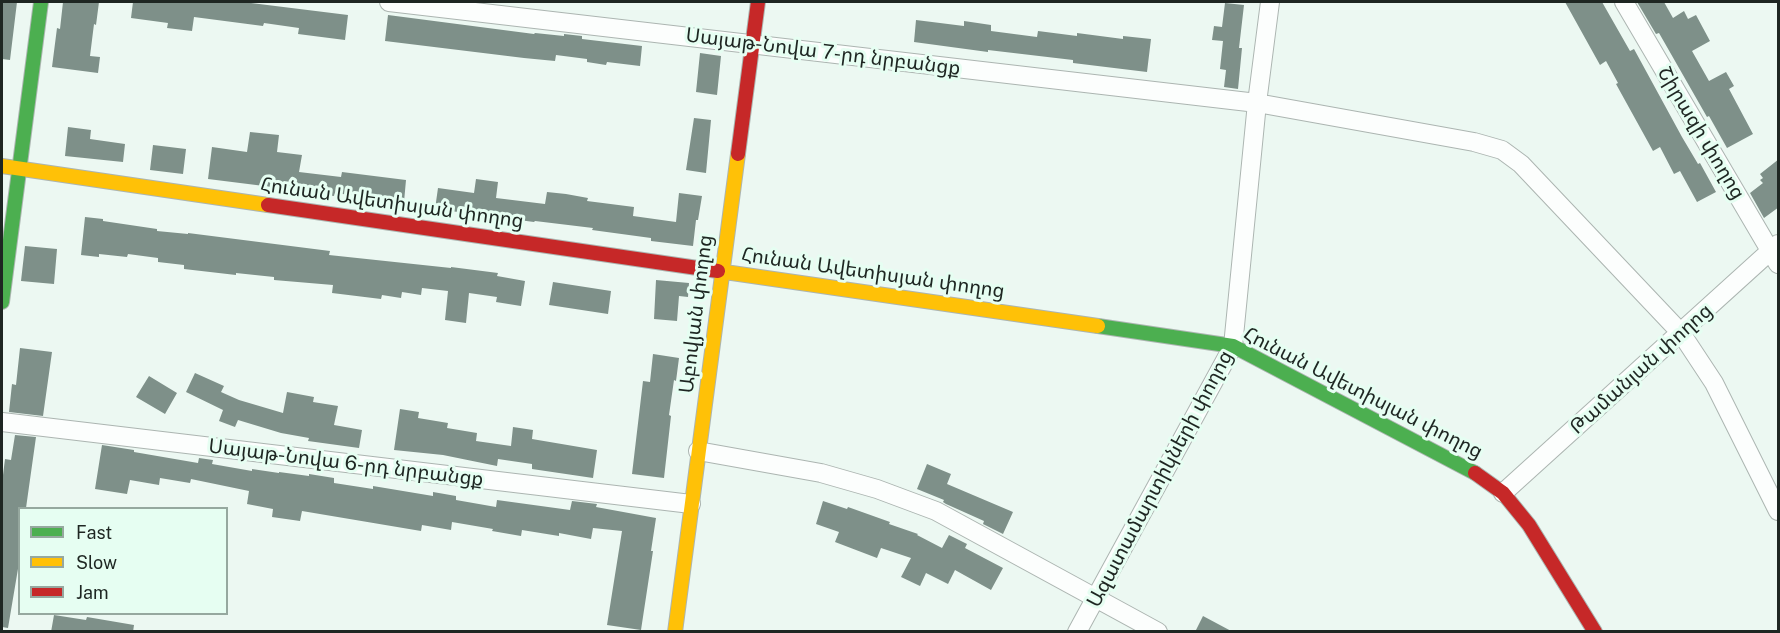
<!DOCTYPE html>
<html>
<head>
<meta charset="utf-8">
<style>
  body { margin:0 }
  #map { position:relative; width:1780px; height:633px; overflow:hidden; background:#ecf8f2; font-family:"Public Sans",sans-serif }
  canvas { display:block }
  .frame { position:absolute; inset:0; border:3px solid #1e2622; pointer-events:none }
  .legend { position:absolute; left:18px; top:507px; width:210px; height:108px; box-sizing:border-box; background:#e6fef2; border:2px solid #96a89f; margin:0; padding:8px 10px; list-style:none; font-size:18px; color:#1e2622 }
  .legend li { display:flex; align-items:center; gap:12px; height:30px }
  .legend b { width:30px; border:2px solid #96a89f }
</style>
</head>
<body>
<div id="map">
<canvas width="1780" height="633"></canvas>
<div class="frame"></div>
<ul class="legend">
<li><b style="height:8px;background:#4caf50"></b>Fast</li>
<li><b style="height:8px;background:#ffc107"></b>Slow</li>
<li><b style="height:8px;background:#c62828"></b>Jam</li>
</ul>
</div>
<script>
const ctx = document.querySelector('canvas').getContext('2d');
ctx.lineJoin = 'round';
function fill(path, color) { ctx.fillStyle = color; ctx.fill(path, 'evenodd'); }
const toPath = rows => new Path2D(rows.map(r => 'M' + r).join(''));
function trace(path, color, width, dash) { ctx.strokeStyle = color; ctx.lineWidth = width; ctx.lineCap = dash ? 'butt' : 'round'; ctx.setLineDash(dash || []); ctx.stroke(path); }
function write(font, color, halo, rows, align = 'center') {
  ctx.font = font + ' "Public Sans","Noto Sans Armenian",sans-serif'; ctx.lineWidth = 6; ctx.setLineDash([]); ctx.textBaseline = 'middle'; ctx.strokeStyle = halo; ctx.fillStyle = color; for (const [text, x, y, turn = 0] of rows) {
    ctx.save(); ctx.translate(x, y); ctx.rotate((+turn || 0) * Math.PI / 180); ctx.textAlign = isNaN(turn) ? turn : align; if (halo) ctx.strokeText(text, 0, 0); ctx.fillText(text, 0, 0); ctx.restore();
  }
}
fill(toPath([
  [2,2,17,2,10,60,2,59],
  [63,2,99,2,96,25,94,24,90,56,100,57,98,73,52,67,57,28,60,29],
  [133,2,243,2,348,15,345,40,298,34,299,28,264,23,263,26,194,17,192,31,167,28,168,23,131,18],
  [1565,2,1602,2,1630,51,1634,49,1682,137,1698,164,1700,163,1716,192,1697,202,1680,171,1674,174,1660,147,1653,151,1616,84,1618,83,1606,61,1600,65],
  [1637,2,1664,2,1673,18,1684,11,1688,19,1696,15,1710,41,1692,51,1709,81,1726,72,1734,86,1729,89,1753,134,1727,148,1709,116,1707,117,1659,33,1656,34],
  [1225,3,1244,5,1239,48,1242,48,1238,89,1224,87,1226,70,1220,69,1223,41,1212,40,1214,26,1222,27],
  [388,15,534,34,535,33,564,36,564,34,582,36,582,39,642,46,640,66,607,62,606,65,587,62,587,59,556,55,555,61,524,58,385,41],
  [916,20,964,26,964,21,991,25,991,31,1037,37,1038,31,1077,36,1077,33,1123,39,1123,36,1151,39,1147,72,1073,63,1073,60,988,50,988,52,914,42],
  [700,53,721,56,717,95,696,92],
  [694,118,711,120,706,173,686,170],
  [68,127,91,130,90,139,125,144,123,162,65,156],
  [250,132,279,135,277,152,302,155,299,172,341,177,342,172,406,180,404,202,335,193,334,196,306,192,306,189,273,185,272,187,208,179,212,147,247,152],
  [153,145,186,149,183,174,150,170],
  [1779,159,1779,207,1764,218,1750,193,1763,183,1760,180,1763,178,1760,174],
  [476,179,498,182,496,198,545,204,547,192,566,194,588,198,587,201,634,207,633,216,676,222,679,193,702,196,698,220,696,220,693,246,651,241,651,238,592,230,593,228,535,221,534,222,435,209,438,188,474,193],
  [85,217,103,219,103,221,157,229,157,231,188,234,188,233,330,251,329,255,451,268,451,267,498,273,497,276,525,281,521,306,496,302,497,297,469,293,466,323,445,320,448,291,422,288,421,295,402,292,401,298,382,295,381,299,332,293,333,285,274,280,274,277,236,273,236,275,184,269,184,265,158,262,158,258,128,254,127,257,99,254,99,257,81,255],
  [25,246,57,249,54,284,21,281],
  [656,280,689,283,688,297,679,296,677,321,654,319],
  [553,282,611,291,608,314,549,305],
  [20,348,52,352,43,416,9,412,12,384,16,385],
  [653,354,679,358,676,381,674,380,669,415,671,416,664,478,632,474,643,381,650,382],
  [195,373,224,386,221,392,239,400,283,413,287,392,314,397,313,402,338,406,334,425,362,430,359,448,308,441,309,438,281,433,238,420,235,427,219,421,223,410,186,392],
  [149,376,177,393,165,414,136,397],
  [400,409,419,412,418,418,448,423,447,428,477,433,476,441,511,446,513,427,533,430,532,439,597,450,593,478,532,469,532,464,498,459,497,466,443,455,394,450],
  [15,435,36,437,26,508,20,508,20,557,8,628,2,627,2,499,3,487,2,487,2,483,5,459,11,460],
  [102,445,134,450,134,452,198,463,199,458,213,460,212,464,252,471,252,469,279,473,279,472,309,476,309,474,334,478,334,483,373,489,373,486,433,496,433,492,456,496,456,500,496,507,497,500,570,510,572,501,597,504,596,507,656,518,651,551,653,551,641,630,607,625,622,531,593,528,591,539,559,533,559,536,522,530,521,536,492,531,493,529,452,522,451,530,422,525,421,531,302,511,300,521,272,517,273,509,247,504,249,491,191,479,190,483,160,478,159,485,130,480,127,494,95,489],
  [927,464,951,474,947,484,1013,512,1003,534,983,524,984,521,946,504,943,502,944,500,917,489],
  [823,501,847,509,848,507,890,522,889,524,918,534,917,535,942,548,949,535,967,544,965,548,1003,568,991,590,955,570,948,584,926,573,920,586,901,577,911,558,881,548,877,558,835,542,839,532,816,524],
  [54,615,86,620,87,617,134,625,133,632,51,632],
  [1203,616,1233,632,1195,632]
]), '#7e9089');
const street = toPath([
  [389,2,1257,103,1474,142,1502,150,1521,164,1681,333,1714,383,1778,511],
  [1624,2,1778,264],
  [2,422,691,504],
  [698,451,821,473,877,489,936,511,1158,632],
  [1503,493,1778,244],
  [1077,632,1233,346,1257,103,1270,2]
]);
const fast = toPath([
  [2,302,41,2],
  [1098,326,1233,346,1475,473]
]);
const slow = toPath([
  [2,166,268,205],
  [718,271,1098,326],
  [675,632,738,154]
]);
const jam = toPath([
  [738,154,758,2],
  [268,205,718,271],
  [1475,473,1503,493,1529,525,1595,632]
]);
trace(street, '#acb5b1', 20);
trace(fast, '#acb5b1', 16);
trace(slow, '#acb5b1', 16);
trace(jam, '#acb5b1', 16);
trace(street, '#fcfefd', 18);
trace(fast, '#4caf50', 14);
trace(slow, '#ffc107', 14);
trace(jam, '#c62828', 14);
write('20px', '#1e2622', '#e6fef2', [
  ["Սայաթ-Նովա 7-րդ նրբանցք",823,52,7],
  ["Շիրազի փողոց",1701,133,59],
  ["Հունան Ավետիսյան փողոց",392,203,8],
  ["Հունան Ավետիսյան փողոց",873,273,8],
  ["Աբովյան փողոց",696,314,-83],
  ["Թամանյան փողոց",1641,369,-42],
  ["Հունան Ավետիսյան փողոց",1363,393,27],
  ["Սայաթ-Նովա 6-րդ նրբանցք",346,463,7],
  ["Ազատամարտիկների փողոց",1160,479,-62]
]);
</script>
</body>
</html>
